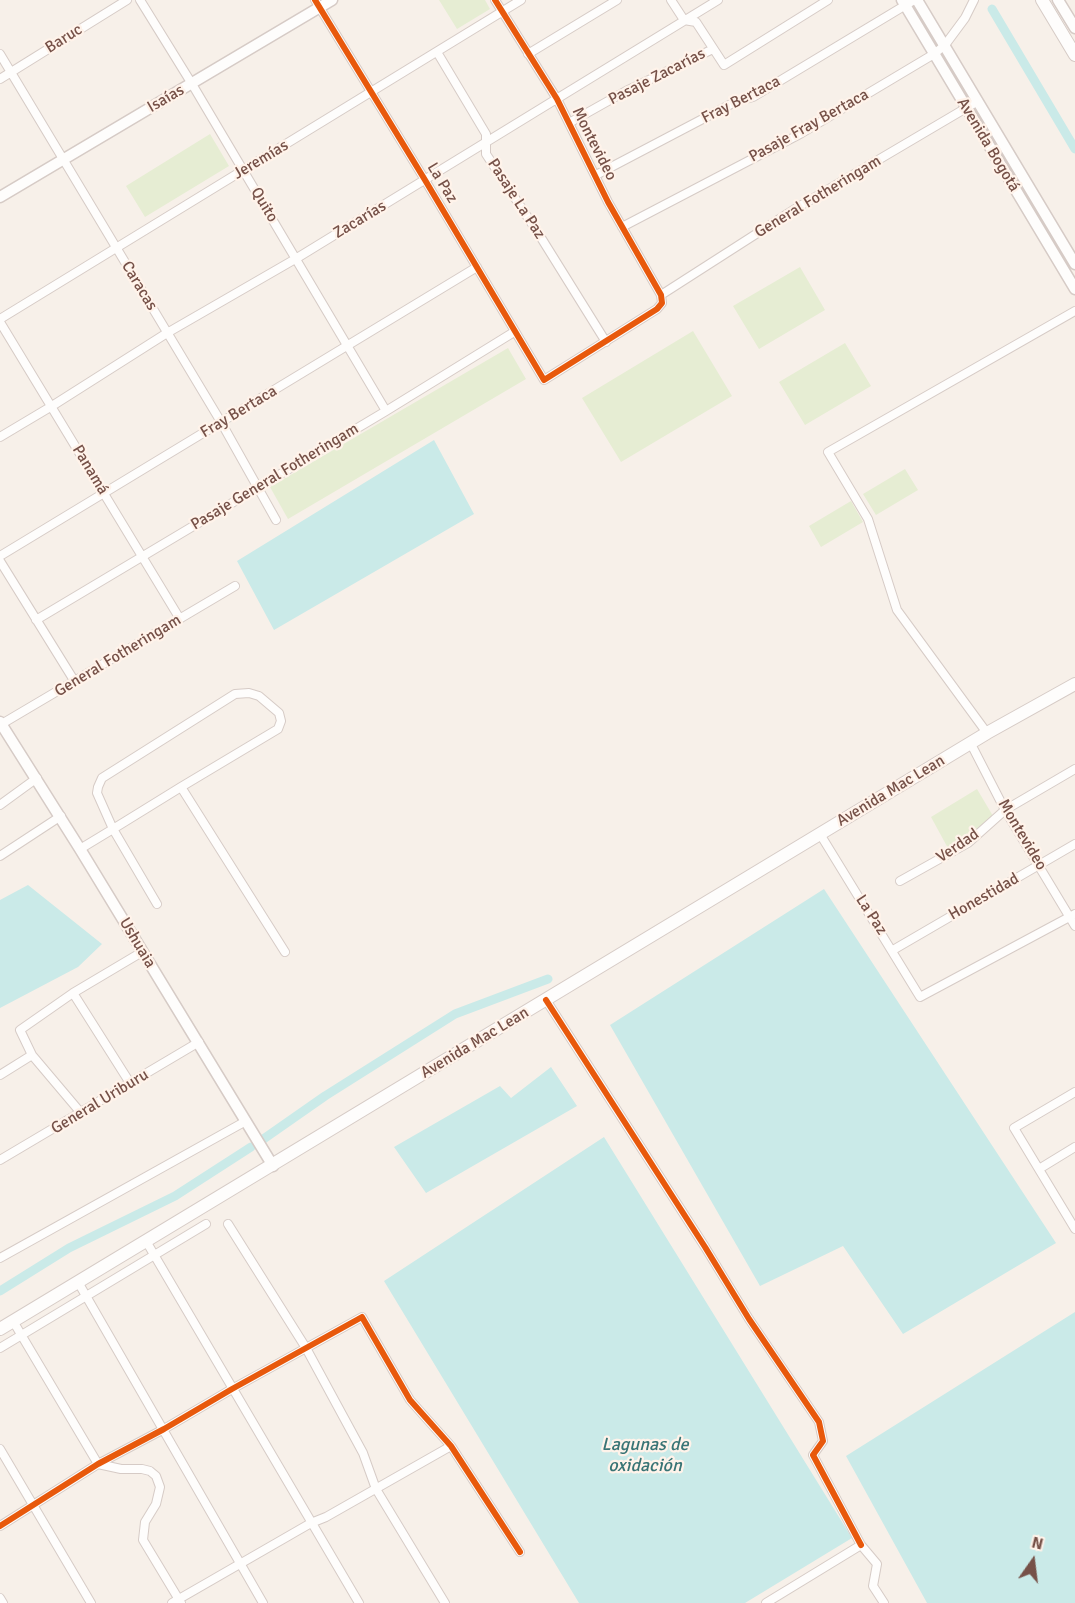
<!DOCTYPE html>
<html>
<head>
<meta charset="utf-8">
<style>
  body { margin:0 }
  #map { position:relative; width:1075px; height:1603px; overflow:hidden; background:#f7f0e9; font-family:Signika,sans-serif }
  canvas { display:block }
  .north { position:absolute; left:1003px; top:1531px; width:60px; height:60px; -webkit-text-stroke:4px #fff3ea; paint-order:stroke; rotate:14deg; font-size:16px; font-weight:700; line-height:24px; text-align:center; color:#765148 }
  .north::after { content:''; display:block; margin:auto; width:21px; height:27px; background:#765148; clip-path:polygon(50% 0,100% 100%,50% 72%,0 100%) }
</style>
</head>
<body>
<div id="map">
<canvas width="1075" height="1603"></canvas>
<div class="north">N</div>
</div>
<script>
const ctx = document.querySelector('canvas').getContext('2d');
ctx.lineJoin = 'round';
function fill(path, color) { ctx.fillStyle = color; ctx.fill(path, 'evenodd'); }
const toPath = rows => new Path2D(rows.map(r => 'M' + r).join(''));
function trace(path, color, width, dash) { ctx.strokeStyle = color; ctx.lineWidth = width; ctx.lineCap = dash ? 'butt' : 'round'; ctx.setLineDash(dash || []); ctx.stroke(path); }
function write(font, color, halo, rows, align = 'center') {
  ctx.font = font + ' Signika,sans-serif'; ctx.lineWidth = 4.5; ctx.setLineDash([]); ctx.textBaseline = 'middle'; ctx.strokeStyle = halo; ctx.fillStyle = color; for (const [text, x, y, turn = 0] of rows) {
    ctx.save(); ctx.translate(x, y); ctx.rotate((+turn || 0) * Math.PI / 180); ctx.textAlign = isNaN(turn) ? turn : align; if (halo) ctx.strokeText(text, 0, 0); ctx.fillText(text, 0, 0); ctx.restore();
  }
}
fill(toPath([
  [439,0,485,0,490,9,457,29],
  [978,107,1040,208,1033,212,972,111],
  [210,134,229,166,145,217,126,186],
  [800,267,825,310,759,349,733,306],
  [693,331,732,396,621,462,582,398],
  [845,343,871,386,805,425,779,382],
  [508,348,526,379,288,519,270,487],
  [905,469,918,490,876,515,863,494],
  [851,501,863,522,821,547,809,526],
  [977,789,993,816,949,850,931,817]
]), '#e6edd3');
fill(toPath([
  [434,440,474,514,274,630,237,561],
  [28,885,102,944,78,967,0,1008,0,900],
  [824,889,1056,1243,903,1334,843,1246,760,1286,610,1025],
  [551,1067,577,1106,426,1193,394,1147,500,1086,511,1098],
  [604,1137,852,1538,745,1603,579,1603,384,1281],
  [1075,1312,1075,1603,927,1603,846,1456]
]), '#caeae8');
trace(toPath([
  [992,9,1075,149],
  [262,1140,325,1096,455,1014,548,979],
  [0,1291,69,1248,175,1196,251,1147]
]), '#caeae8', 9);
const minor = toPath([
  [140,0,192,84,386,411],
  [315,0,425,180,544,380,657,309,662,303,661,295,608,202,557,99,495,0],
  [671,0,684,20,696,22,724,65,828,0],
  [437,52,486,134,486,154,540,236,606,342],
  [0,54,221,422,276,520],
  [528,54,617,0],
  [0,79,127,0],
  [569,123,626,91,713,49],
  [596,175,735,102,753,97,914,0],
  [622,227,800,134,934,54,945,45,965,18,974,0],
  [661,295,795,209,978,101],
  [0,319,521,0],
  [0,322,180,619],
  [0,437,52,406,167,333,297,258,718,0],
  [0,556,477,267],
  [0,561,75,682],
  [36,620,386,411,514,332],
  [0,725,235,586],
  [987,733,897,610,868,519,828,452,1075,311],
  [971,744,1005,810,1075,926],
  [181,787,285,952],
  [0,805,37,778],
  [820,834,920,997,1075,914],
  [80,849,113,829,181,787,278,729,281,721,279,713,259,696,249,693,235,694,102,778,98,787,97,793,113,829,157,904],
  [0,856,61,816],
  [900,881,968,843,1005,810,1075,769],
  [893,950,1075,844],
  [73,993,130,1083],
  [546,1000,705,1247,749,1319,819,1422,823,1441,813,1455,861,1545],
  [0,1075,32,1055],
  [1075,1092,1014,1128,1075,1229],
  [81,1113,32,1055,20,1030,73,993,142,952],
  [0,1160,199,1042],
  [1039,1169,1075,1147],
  [228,1224,306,1348,363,1453,376,1489,445,1603],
  [146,1241,359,1603],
  [0,1258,246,1121],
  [78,1282,263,1603],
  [13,1321,98,1464,121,1469,142,1469,150,1471,156,1476,160,1487,156,1504,145,1522,143,1540,181,1603],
  [0,1348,206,1224],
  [0,1449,91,1603],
  [0,1526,98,1464,164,1429,232,1389,362,1317,410,1400,451,1446,520,1552],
  [0,1598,3,1603],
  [172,1603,311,1523,326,1517,451,1446],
  [766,1603,861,1545,877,1564,873,1586,884,1603]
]);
const tertiary = toPath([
  [902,0,1075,289],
  [917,0,1075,264],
  [1058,0,1075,28],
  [0,197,332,0],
  [0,722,80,849,273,1166]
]);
const secondary = toPath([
  [1042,0,1075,55],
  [0,1329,987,733,1075,684]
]);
trace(minor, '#d6cbc6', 10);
trace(tertiary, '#d6cbc6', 13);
trace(secondary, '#d6cbc6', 14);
trace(minor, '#fefdfc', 8);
trace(tertiary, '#fefdfc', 10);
trace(secondary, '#fefdfc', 12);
trace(toPath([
  [315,0,425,180,544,380,657,309,662,303,661,295,608,202,557,99,495,0],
  [546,1000,705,1247,749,1319,819,1422,823,1441,813,1455,861,1545],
  [0,1526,98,1464,164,1429,232,1389,362,1317,410,1400,451,1446,520,1552]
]), '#e8590c', 6);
write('16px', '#765148', '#fff3ea', [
  ["Baruc",64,39,-32],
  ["Pasaje Zacarías",657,77,-27],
  ["Isaías",166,99,-30],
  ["Fray Bertaca",741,100,-27],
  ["Pasaje Fray Bertaca",809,126,-29],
  ["Montevideo",594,144,63],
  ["Avenida Bogotá",988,145,59],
  ["Jeremías",261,160,-31],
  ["La Paz",442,183,59],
  ["General Fotheringam",818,197,-31],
  ["Pasaje La Paz",516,199,57],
  ["Quito",264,205,59],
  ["Zacarías",360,220,-31],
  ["Caracas",139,286,59],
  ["Fray Bertaca",239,412,-31],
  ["Panamá",90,470,59],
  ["Pasaje General Fotheringam",275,477,-31],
  ["General Fotheringam",118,656,-31],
  ["Avenida Mac Lean",891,791,-31],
  ["Montevideo",1022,835,59],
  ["Verdad",958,846,-34],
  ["Honestidad",984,897,-30],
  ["La Paz",871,915,57],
  ["Ushuaia",137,943,59],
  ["Avenida Mac Lean",475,1043,-31],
  ["General Uriburu",100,1102,-31]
]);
write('italic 18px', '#387475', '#fff3ea', [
  ["Lagunas de",645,1445],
  ["oxidación",645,1466]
]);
</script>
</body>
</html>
